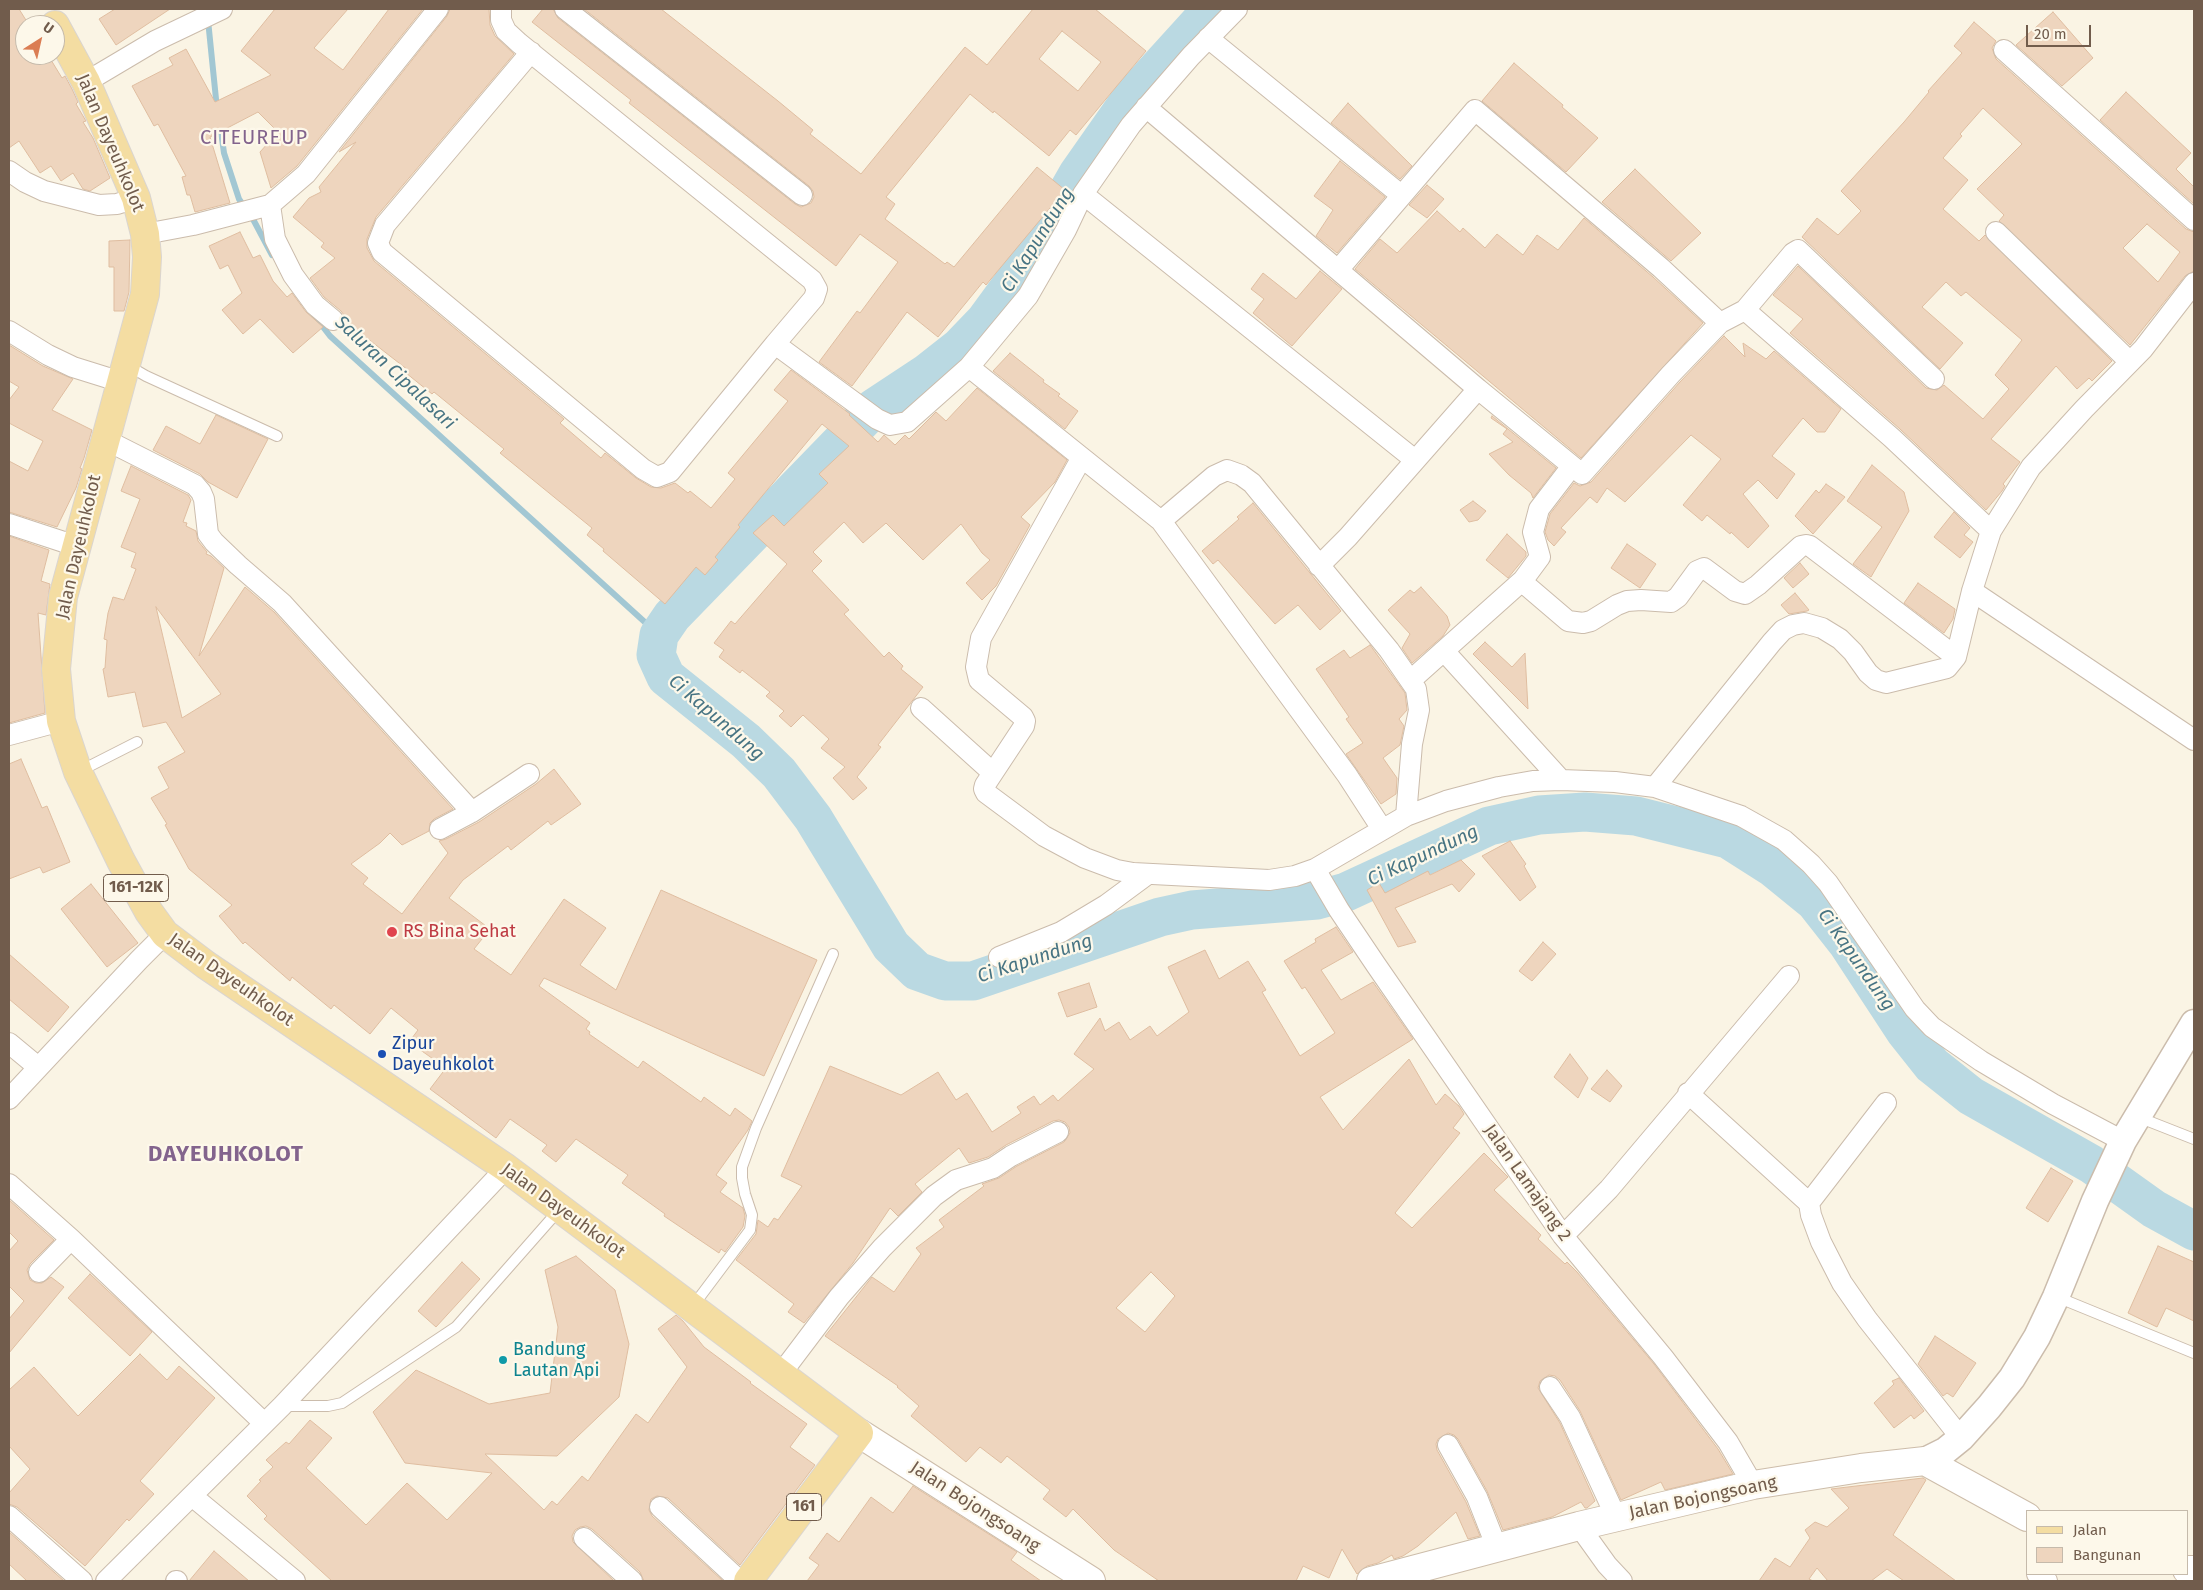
<!DOCTYPE html>
<html>
<head>
<meta charset="utf-8">
<style>
  body { margin:0 }
  #map { position:relative; width:2203px; height:1590px; overflow:hidden; background:#faf4e4; font-family:"Fira Sans",sans-serif }
  canvas { display:block }
  .frame { position:absolute; inset:0; border:10px solid #715c4c; pointer-events:none }
  .legend { position:absolute; left:2026px; top:1510px; width:162px; height:65px; box-sizing:border-box; background:#fdf8ea; border:1px solid #c5baab; margin:0; padding:6px 9px; list-style:none; font-size:15px; color:#715c4c }
  .legend li { display:flex; align-items:center; gap:10px; height:25px }
  .legend b { width:25px; border:1px solid #c5baab }
  .north { position:absolute; left:15px; top:15px; width:50px; height:50px; box-sizing:border-box; background:#fdf8ea; border:1px solid #c5baab; border-radius:50%; rotate:35deg; font-size:14px; font-weight:700; line-height:20px; text-align:center; color:#715c4c }
  .north::after { content:''; display:block; margin:auto; width:18px; height:22px; background:#db7d53; clip-path:polygon(50% 0,100% 100%,50% 72%,0 100%) }
  .scale { position:absolute; left:2026px; top:25px; width:65px; height:22px; box-sizing:border-box; border:2px solid #715c4c; border-top:0; padding-left:6px; font-size:15px; line-height:18px; white-space:nowrap; color:#715c4c; -webkit-text-stroke:4px #fdf8ea; paint-order:stroke }
</style>
</head>
<body>
<div id="map">
<canvas width="2203" height="1590"></canvas>
<div class="frame"></div>
<ul class="legend">
<li><b style="height:6px;background:#f4dda2"></b>Jalan</li>
<li><b style="height:14px;background:#eed5be"></b>Bangunan</li>
</ul>
<div class="north">U</div>
<div class="scale">20 m</div>
</div>
<script>
const ctx = document.querySelector('canvas').getContext('2d');
ctx.lineJoin = 'round';
const toPath = rows => new Path2D(rows.map(r => 'M' + r).join(''));
function trace(path, color, width, dash) { ctx.strokeStyle = color; ctx.lineWidth = width; ctx.lineCap = dash ? 'butt' : 'round'; ctx.setLineDash(dash || []); ctx.stroke(path); }
function fill(path, color) { ctx.fillStyle = color; ctx.fill(path, 'evenodd'); }
function write(font, color, halo, rows, align = 'center') {
  ctx.font = font + ' "Fira Sans",sans-serif'; ctx.lineWidth = 4.5; ctx.setLineDash([]); ctx.textBaseline = 'middle'; ctx.strokeStyle = halo; ctx.fillStyle = color; for (const [text, x, y, turn = 0] of rows) {
    ctx.save(); ctx.translate(x, y); ctx.rotate((+turn || 0) * Math.PI / 180); ctx.textAlign = isNaN(turn) ? turn : align; if (halo) ctx.strokeText(text, 0, 0); ctx.fillText(text, 0, 0); ctx.restore();
  }
}
trace(toPath([
  [208,20,217,109],
  [220,124,224,153,239,199,254,221,272,255],
  [313,314,330,336,659,635]
]), '#a2c7d3', 6);
trace(toPath([
  [1212,9,1132,97,1078,174,1026,265,985,321,960,347,927,373,874,408,672,616,659,635,656,655,666,677,746,741,779,773,813,818,891,946,917,971,945,981,973,981,1160,917,1192,910,1317,900,1346,892,1489,826,1539,815,1585,812,1636,816,1728,839,1772,867,1815,902,1848,944,1905,1031,1932,1065,1971,1096,2091,1164,2154,1209,2194,1231]
]), '#bad9e2', 39);
const building = toPath([
  [9,9,19,9,29,25,25,25,25,55,48,55,62,78,65,76,72,89,78,102,76,104,86,121,83,122,93,138,110,178,90,191,83,189,73,173,61,181,51,166,40,173,19,141,9,148,9,9],
  [115,9,170,9,116,45,99,19,115,9],
  [275,9,348,9,314,48,343,70,389,9,423,9,297,166,271,188,260,152,278,132,258,112,210,137,230,203,195,212,190,195,187,195,182,177,186,176,158,124,154,126,132,86,173,65,169,58,186,49,215,102,271,75,241,51,275,9],
  [450,9,489,9,490,25,495,36,514,54,376,217,367,239,367,248,374,261,564,419,560,423,601,458,605,453,636,478,651,487,661,488,675,483,688,493,690,491,711,508,735,479,728,473,788,401,774,390,791,370,850,414,849,415,878,442,884,435,895,445,905,435,909,439,936,412,946,421,977,388,1067,460,1055,482,1021,517,1030,525,996,586,982,600,966,583,990,560,982,553,961,524,923,560,886,523,863,543,844,522,813,552,822,561,812,571,849,610,844,614,884,657,889,652,903,666,901,669,923,687,878,745,881,747,857,777,867,788,853,800,833,778,845,767,821,748,829,739,803,715,791,727,779,716,784,711,766,696,770,692,742,670,740,673,719,657,724,650,714,643,731,621,735,624,787,564,753,533,773,515,784,526,828,483,819,474,849,446,822,424,738,525,740,527,715,557,718,560,705,575,696,567,665,604,603,551,604,549,587,535,592,528,500,453,504,449,434,392,432,394,406,373,408,370,354,328,341,311,324,297,310,278,335,258,321,247,324,243,293,217,309,198,321,192,319,187,356,142,339,152,447,16,450,9],
  [543,9,553,9,558,18,795,204,801,207,811,203,814,197,813,191,809,186,584,9,661,9,778,101,813,130,810,134,861,174,965,47,987,65,1033,9,1095,9,1146,51,1076,135,1070,130,1049,156,994,111,993,113,970,94,886,197,895,204,885,219,945,264,947,262,954,267,1037,167,1065,190,986,285,983,282,938,337,907,312,852,386,819,362,857,311,860,313,898,262,860,234,836,266,629,103,631,100,532,22,543,9],
  [1062,31,1101,62,1078,91,1039,59,1062,31],
  [2053,12,2093,58,2062,86,2016,45,2053,12],
  [1974,22,1996,41,1992,48,1996,59,2186,229,2194,232,2194,271,2185,276,2130,345,1999,221,2004,215,1977,189,2022,144,1983,108,1960,134,1962,136,1943,158,1968,180,1943,209,1979,241,1985,235,2112,361,2092,381,2089,378,2077,389,2056,366,1991,439,2020,462,2003,484,2005,486,2002,491,1986,510,1900,429,1790,333,1803,319,1773,295,1798,266,1926,388,1937,390,1944,385,1983,419,2009,389,1995,375,2022,340,1966,292,1961,296,1946,282,1922,307,1963,343,1940,369,1802,237,1817,218,1838,235,1861,211,1841,191,1904,122,1929,92,1928,91,1962,53,1954,46,1974,22],
  [2147,224,2180,252,2158,282,2123,248,2147,224],
  [1514,63,1563,105,1562,107,1598,138,1566,172,1482,101,1514,63],
  [2126,92,2191,153,2176,169,2194,187,2194,204,2100,120,2126,92],
  [1348,103,1412,166,1400,179,1331,123,1348,103],
  [1340,161,1385,197,1337,253,1316,236,1333,210,1314,196,1340,161],
  [1635,169,1701,233,1671,261,1602,202,1635,169],
  [1427,185,1444,199,1427,218,1409,205,1427,185],
  [1437,211,1460,232,1463,228,1485,248,1497,234,1523,255,1537,235,1558,250,1584,218,1653,277,1703,323,1581,458,1355,269,1380,239,1397,253,1437,211],
  [240,232,253,258,260,255,273,281,287,297,292,293,306,312,323,327,293,353,260,319,243,334,222,310,242,293,228,265,220,269,209,246,240,232],
  [130,240,129,292,124,311,114,311,114,267,109,267,109,241,130,240],
  [1320,271,1342,289,1292,346,1253,313,1264,299,1251,289,1263,273,1296,299,1320,271],
  [1724,336,1745,357,1743,343,1766,359,1774,351,1841,409,1825,432,1817,432,1803,418,1772,456,1795,474,1777,499,1758,480,1743,494,1769,526,1748,548,1731,532,1730,534,1707,515,1702,521,1683,505,1721,459,1691,435,1625,502,1607,488,1597,503,1590,497,1561,528,1566,532,1554,546,1548,540,1545,532,1550,514,1574,483,1580,486,1591,482,1680,382,1724,336],
  [9,345,43,366,73,379,52,410,92,430,84,458,80,468,82,469,76,488,57,527,9,512,9,461,28,471,43,441,9,423,9,400,19,387,9,381,9,345],
  [1010,353,1044,380,1043,382,1060,394,1058,396,1078,411,1065,429,993,371,1010,353],
  [216,415,268,439,237,498,208,482,200,474,153,450,166,426,200,444,216,415],
  [1492,416,1556,468,1533,498,1531,493,1509,475,1489,454,1513,442,1503,434,1507,429,1491,418,1492,416],
  [1872,465,1904,492,1909,511,1871,577,1853,564,1882,527,1847,501,1872,465],
  [131,466,188,495,191,500,183,522,187,523,186,526,196,531,198,541,207,552,206,554,211,556,224,568,199,656,245,587,274,612,453,809,434,819,430,823,429,831,402,845,390,833,380,843,351,864,368,878,363,884,402,914,448,853,439,841,446,839,479,822,536,784,554,769,581,804,551,825,548,821,511,850,508,846,463,880,449,898,490,929,474,949,511,975,564,899,606,928,580,965,616,990,661,890,817,960,764,1076,544,978,539,986,590,1023,586,1029,590,1032,589,1034,638,1068,643,1061,701,1102,704,1097,730,1116,735,1108,752,1121,748,1130,716,1175,727,1183,720,1192,743,1208,745,1216,743,1227,725,1252,721,1249,719,1253,664,1216,665,1214,622,1183,628,1175,576,1139,556,1162,542,1151,547,1145,510,1119,496,1138,430,1089,446,1068,409,1042,418,1030,391,1008,370,1034,334,1005,331,1009,292,977,290,981,245,942,243,944,219,916,232,905,189,869,165,825,167,824,151,798,169,788,158,767,185,752,166,722,143,727,135,692,108,697,103,669,105,668,107,640,104,639,108,613,113,597,124,600,136,569,131,567,136,553,121,547,140,499,121,491,131,466],
  [156,607,221,694,182,718,156,607],
  [1826,484,1845,497,1813,534,1795,516,1816,490,1819,493,1826,484],
  [1473,501,1486,511,1478,520,1469,522,1460,510,1473,501],
  [1253,503,1341,611,1320,630,1298,605,1275,624,1218,560,1213,564,1202,551,1239,519,1237,517,1253,503],
  [1954,512,1970,528,1964,535,1973,542,1960,558,1934,537,1954,512],
  [1507,534,1526,552,1526,556,1508,578,1486,560,1507,534],
  [9,536,49,550,41,581,50,584,46,615,38,613,45,713,9,723,9,536],
  [1627,544,1656,564,1640,588,1611,568,1627,544],
  [1800,563,1809,574,1793,588,1784,578,1800,563],
  [1918,583,1955,609,1953,619,1944,633,1904,603,1918,583],
  [1421,587,1447,616,1450,625,1443,636,1412,663,1402,648,1410,634,1388,610,1410,590,1414,593,1421,587],
  [1795,593,1809,610,1807,611,1789,614,1781,605,1795,593],
  [1485,642,1512,667,1525,653,1528,709,1473,654,1485,642],
  [1370,645,1405,693,1407,710,1399,719,1404,726,1400,745,1383,758,1397,778,1396,794,1381,804,1346,754,1363,743,1346,719,1349,717,1316,669,1344,650,1350,658,1370,645],
  [21,759,42,808,47,806,70,862,43,873,40,867,9,879,9,764,21,759],
  [1510,841,1526,864,1524,866,1536,887,1520,901,1482,856,1510,841],
  [1461,860,1475,874,1459,892,1452,884,1395,908,1416,942,1398,947,1367,890,1379,883,1385,893,1428,871,1430,875,1461,860],
  [91,884,138,943,107,967,61,909,91,884],
  [1336,927,1353,952,1321,970,1341,1000,1373,982,1413,1039,1320,1097,1343,1130,1409,1059,1436,1105,1445,1094,1459,1106,1464,1114,1453,1128,1460,1133,1395,1213,1412,1228,1484,1153,1508,1177,1494,1190,1541,1235,1538,1239,1565,1264,1567,1262,1577,1272,1654,1364,1718,1449,1733,1474,1665,1490,1661,1482,1621,1500,1580,1411,1560,1380,1555,1376,1549,1375,1540,1381,1538,1388,1560,1423,1595,1501,1587,1508,1585,1508,1581,1502,1552,1517,1503,1530,1487,1491,1458,1439,1454,1435,1448,1433,1438,1439,1436,1444,1437,1450,1466,1502,1480,1536,1468,1539,1456,1512,1418,1546,1403,1556,1394,1559,1392,1555,1378,1563,1367,1566,1357,1574,1342,1549,1329,1578,1303,1566,1296,1581,1159,1581,1114,1550,1073,1509,1066,1517,1043,1499,1050,1490,1007,1456,1001,1463,980,1447,966,1462,911,1416,919,1406,897,1387,898,1386,825,1336,872,1277,894,1292,921,1254,916,1248,944,1227,939,1220,984,1186,982,1184,999,1178,1017,1166,1064,1142,1070,1133,1069,1127,1065,1122,1059,1120,1053,1121,1006,1145,988,1157,969,1163,959,1148,915,1184,922,1192,898,1216,890,1208,853,1263,804,1323,788,1312,794,1304,736,1260,756,1234,758,1220,768,1227,774,1218,778,1220,802,1186,781,1176,830,1066,901,1095,938,1072,956,1100,967,1093,992,1132,1021,1113,1017,1107,1034,1096,1040,1105,1053,1095,1058,1101,1094,1069,1074,1054,1100,1018,1105,1031,1119,1022,1130,1040,1150,1026,1157,1036,1189,1012,1168,967,1205,950,1219,979,1248,961,1266,990,1262,992,1300,1056,1335,1033,1305,987,1302,989,1284,961,1316,942,1315,939,1336,927],
  [1151,1272,1175,1296,1145,1332,1116,1308,1151,1272],
  [1543,942,1556,954,1532,981,1519,971,1543,942],
  [9,954,69,1007,48,1032,9,999,9,954],
  [1089,983,1097,1007,1067,1017,1058,993,1089,983],
  [1570,1054,1588,1078,1578,1098,1554,1077,1570,1054],
  [1607,1070,1622,1086,1610,1102,1591,1089,1607,1070],
  [2051,1168,2073,1181,2048,1222,2026,1208,2051,1168],
  [9,1200,54,1240,30,1264,27,1270,30,1280,36,1283,42,1283,51,1277,64,1287,9,1353,9,1319,24,1301,9,1286,9,1251,18,1241,9,1232,9,1200],
  [2158,1246,2194,1262,2194,1321,2166,1308,2157,1327,2128,1313,2158,1246],
  [576,1256,615,1290,629,1344,619,1397,557,1456,485,1454,544,1510,552,1501,557,1505,582,1476,588,1481,636,1414,648,1423,687,1367,658,1329,676,1315,683,1321,704,1347,751,1382,750,1383,807,1424,790,1447,815,1465,740,1565,668,1498,657,1496,651,1499,649,1510,652,1516,723,1581,644,1581,640,1572,592,1529,586,1526,580,1527,575,1530,572,1536,573,1542,614,1581,332,1581,264,1519,267,1516,247,1496,261,1481,259,1480,273,1467,266,1460,286,1442,289,1444,310,1420,332,1438,306,1468,366,1525,407,1483,447,1520,492,1473,405,1463,373,1412,416,1370,489,1404,550,1393,558,1327,545,1270,576,1256],
  [462,1262,480,1279,436,1327,418,1311,462,1262],
  [90,1274,152,1332,130,1356,68,1298,90,1274],
  [1935,1336,1976,1363,1953,1397,1947,1393,1943,1396,1918,1364,1935,1336],
  [140,1354,167,1380,179,1366,215,1398,140,1481,154,1494,129,1521,127,1519,85,1566,17,1507,9,1504,9,1493,30,1469,9,1446,9,1390,34,1367,78,1416,140,1354],
  [1899,1378,1924,1411,1914,1419,1911,1415,1894,1428,1874,1403,1894,1384,1892,1381,1899,1378],
  [1923,1478,1926,1480,1893,1535,1956,1581,1904,1581,1887,1569,1871,1581,1828,1581,1817,1568,1809,1579,1813,1581,1759,1581,1775,1558,1790,1567,1810,1538,1805,1530,1815,1522,1827,1527,1849,1508,1831,1489,1923,1478],
  [913,1486,1017,1552,1011,1560,1041,1581,807,1581,819,1565,809,1558,827,1533,839,1542,871,1497,893,1513,913,1486],
  [9,1532,64,1581,27,1581,9,1564,9,1532],
  [214,1551,249,1581,189,1581,214,1551]
]);
fill(building, '#eed5be');
trace(building, '#dfbda0', 1);
const service = toPath([
  [127,365,146,376,277,436],
  [78,772,137,742],
  [2138,1117,2194,1139],
  [2057,1297,2194,1353],
  [693,1306,750,1230,752,1215,745,1194,742,1178,742,1167,756,1128,833,954],
  [282,1406,328,1406,342,1403,456,1327,559,1210]
]);
const minor = toPath([
  [501,9,501,20,506,31,519,43,812,280,817,289,814,298,775,344,877,419,890,425,907,422,969,367,1028,296,1066,230,1083,194,1131,125,1191,56,1237,9],
  [565,9,802,195],
  [1208,38,1401,195],
  [2004,50,2194,220],
  [531,52,385,225,378,243,382,252,643,469,657,477,670,472,775,344],
  [86,82,155,41,222,9],
  [1146,107,1478,389,1348,537,1319,566],
  [9,171,25,182,44,191,99,205,117,204,136,198],
  [1083,194,1415,460],
  [270,205,275,239,293,275,315,305,333,320],
  [1996,232,2130,362],
  [145,234,193,225,270,205,306,174,438,9],
  [1338,270,1475,110,1661,268,1720,323,1745,310,1892,438,1991,531],
  [1745,310,1793,253,1798,250,1934,379],
  [9,331,48,355,73,367,121,382],
  [969,367,1161,521,1347,775,1382,829],
  [1478,389,1582,474,1671,374,1720,323],
  [106,440,195,485,201,492,204,499,208,534,214,542,238,565,282,603,472,812],
  [1081,459,981,638,976,667,979,680,1023,717,1025,721,1024,726,985,785,984,789,986,793,1044,836,1085,858,1117,870,1133,873,1269,880,1295,876,1315,869,1406,816,1446,801,1499,787,1533,781,1561,780,1615,782,1655,787,1741,816,1784,840,1811,864,1828,883,1915,1009,1932,1027,1981,1061,2053,1104,2123,1141],
  [1572,466,1539,509,1533,532,1540,557,1523,580,1527,586,1568,621,1583,623,1591,621,1617,605,1627,601,1641,600,1671,602,1678,597,1697,571,1704,568,1735,591,1745,594,1758,585,1801,546,1806,545,1810,546,1956,657],
  [1161,521,1214,476,1227,470,1241,475,1252,483,1389,650,1416,689,1419,710,1412,744,1406,816],
  [9,524,76,546],
  [1972,591,2194,740],
  [1444,651,1561,780],
  [1411,680,1523,580],
  [921,708,993,773],
  [9,735,61,721],
  [1655,787,1772,642,1783,630,1793,625,1804,623,1822,628,1840,639,1853,652,1868,673,1876,680,1886,683,1947,668,1956,657,1972,591,1991,531,2031,467,2084,409,2143,349,2194,283],
  [440,829,472,812,529,774],
  [1315,869,1339,910,1376,965,1563,1236,1663,1357,1728,1442,1753,1485],
  [999,957,1061,932,1106,905,1148,874],
  [9,1043,38,1067],
  [1688,1093,1809,1203,1811,1215,1821,1242,1842,1283,1867,1319,1961,1438],
  [9,1099,139,960,165,934],
  [9,1184,71,1239,264,1423],
  [1809,1203,1886,1103],
  [1563,1236,1609,1189,1789,976],
  [39,1272,71,1239],
  [780,1375,839,1297,882,1248,934,1196,956,1180,993,1168,1011,1156,1058,1132],
  [1550,1387,1570,1417,1616,1517],
  [1448,1445,1477,1497,1497,1548],
  [192,1496,295,1581],
  [660,1507,740,1581],
  [9,1516,82,1581],
  [1579,1526,1607,1565,1622,1581],
  [584,1538,632,1581],
  [2037,1574,2047,1581],
  [106,1581,282,1406,506,1168],
  [176,1581,177,1581]
]);
const tertiary = toPath([
  [1925,1461,1945,1451,1961,1438,1989,1407,2012,1378,2037,1337,2056,1297,2095,1201,2123,1141,2194,1023]
]);
const secondary = toPath([
  [859,1433,1091,1581],
  [2187,1570,2194,1570],
  [1371,1581,1579,1526,1753,1485,1861,1468,1925,1461,2027,1517]
]);
const primary = toPath([
  [55,25,86,82,136,198,145,234,147,257,145,294,63,597,56,669,61,721,78,772,121,861,149,912,165,934,206,965,506,1168,859,1433,748,1581]
]);
trace(service, '#cbbcac', 12);
trace(minor, '#cbbcac', 22);
trace(tertiary, '#cbbcac', 29);
trace(secondary, '#cdbdaa', 30);
trace(primary, '#dad5d0', 30);
trace(service, '#fff', 10);
trace(minor, '#fff', 20);
trace(tertiary, '#fff', 26);
trace(secondary, '#fff', 28);
trace(primary, '#f4dda2', 28);
for (const [x, y, r, color] of [
  [392,932,6,"#e0444e"],
  [382,1054,5,"#1a4fb4"],
  [503,1360,5,"#0f9aa8"]
]) { const dot = new Path2D(); dot.arc(x, y, r, 0, 2 * Math.PI); ctx.fillStyle = color; ctx.fill(dot); trace(dot, '#fdf8ea', 2); }
for (const [x, y, w] of [
  [136,888,65],
  [804,1507,35]
]) { const box = new Path2D(); box.roundRect(x - w / 2, y - 13.5, w, 27, 4); ctx.fillStyle = '#fdf8ea'; ctx.fill(box); trace(box, '#715c4c', 1); }
write('bold 16px', '#715c4c', null, [
  ["161-12K",136,888],
  ["161",804,1507]
]);
write('18px', '#715c4c', '#fdf8ea', [
  ["Jalan Dayeuhkolot",110,143,67],
  ["Jalan Dayeuhkolot",79,547,-77],
  ["Jalan Dayeuhkolot",231,980,35],
  ["Jalan Lamajang 2",1527,1183,55],
  ["Jalan Dayeuhkolot",563,1211,36],
  ["Jalan Bojongsoang",1703,1498,-12],
  ["Jalan Bojongsoang",975,1507,33]
]);
write('18px', '#be3a42', '#fdf8ea', [
  ["RS Bina Sehat",403,932]
], 'left');
write('18px', '#164399', '#fdf8ea', [
  ["Zipur",392,1044],
  ["Dayeuhkolot",392,1065]
], 'left');
write('18px', '#0d838f', '#fdf8ea', [
  ["Bandung",513,1350],
  ["Lautan Api",513,1371]
], 'left');
write('italic 19px', '#477483', '#fdf8ea', [
  ["Ci Kapundung",1038,240,-58],
  ["Saluran Cipalasari",395,373,43],
  ["Ci Kapundung",716,718,41],
  ["Ci Kapundung",1423,856,-25],
  ["Ci Kapundung",1035,959,-18],
  ["Ci Kapundung",1856,960,55]
]);
ctx.letterSpacing = '1px';
write('20px', '#83648d', '#fdf8ea', [
  ["CITEUREUP",254,138]
]);
ctx.letterSpacing = '0px';
ctx.letterSpacing = '1px';
write('bold 22px', '#83648d', '#fdf8ea', [
  ["DAYEUHKOLOT",226,1155]
]);
ctx.letterSpacing = '0px';
</script>
</body>
</html>
